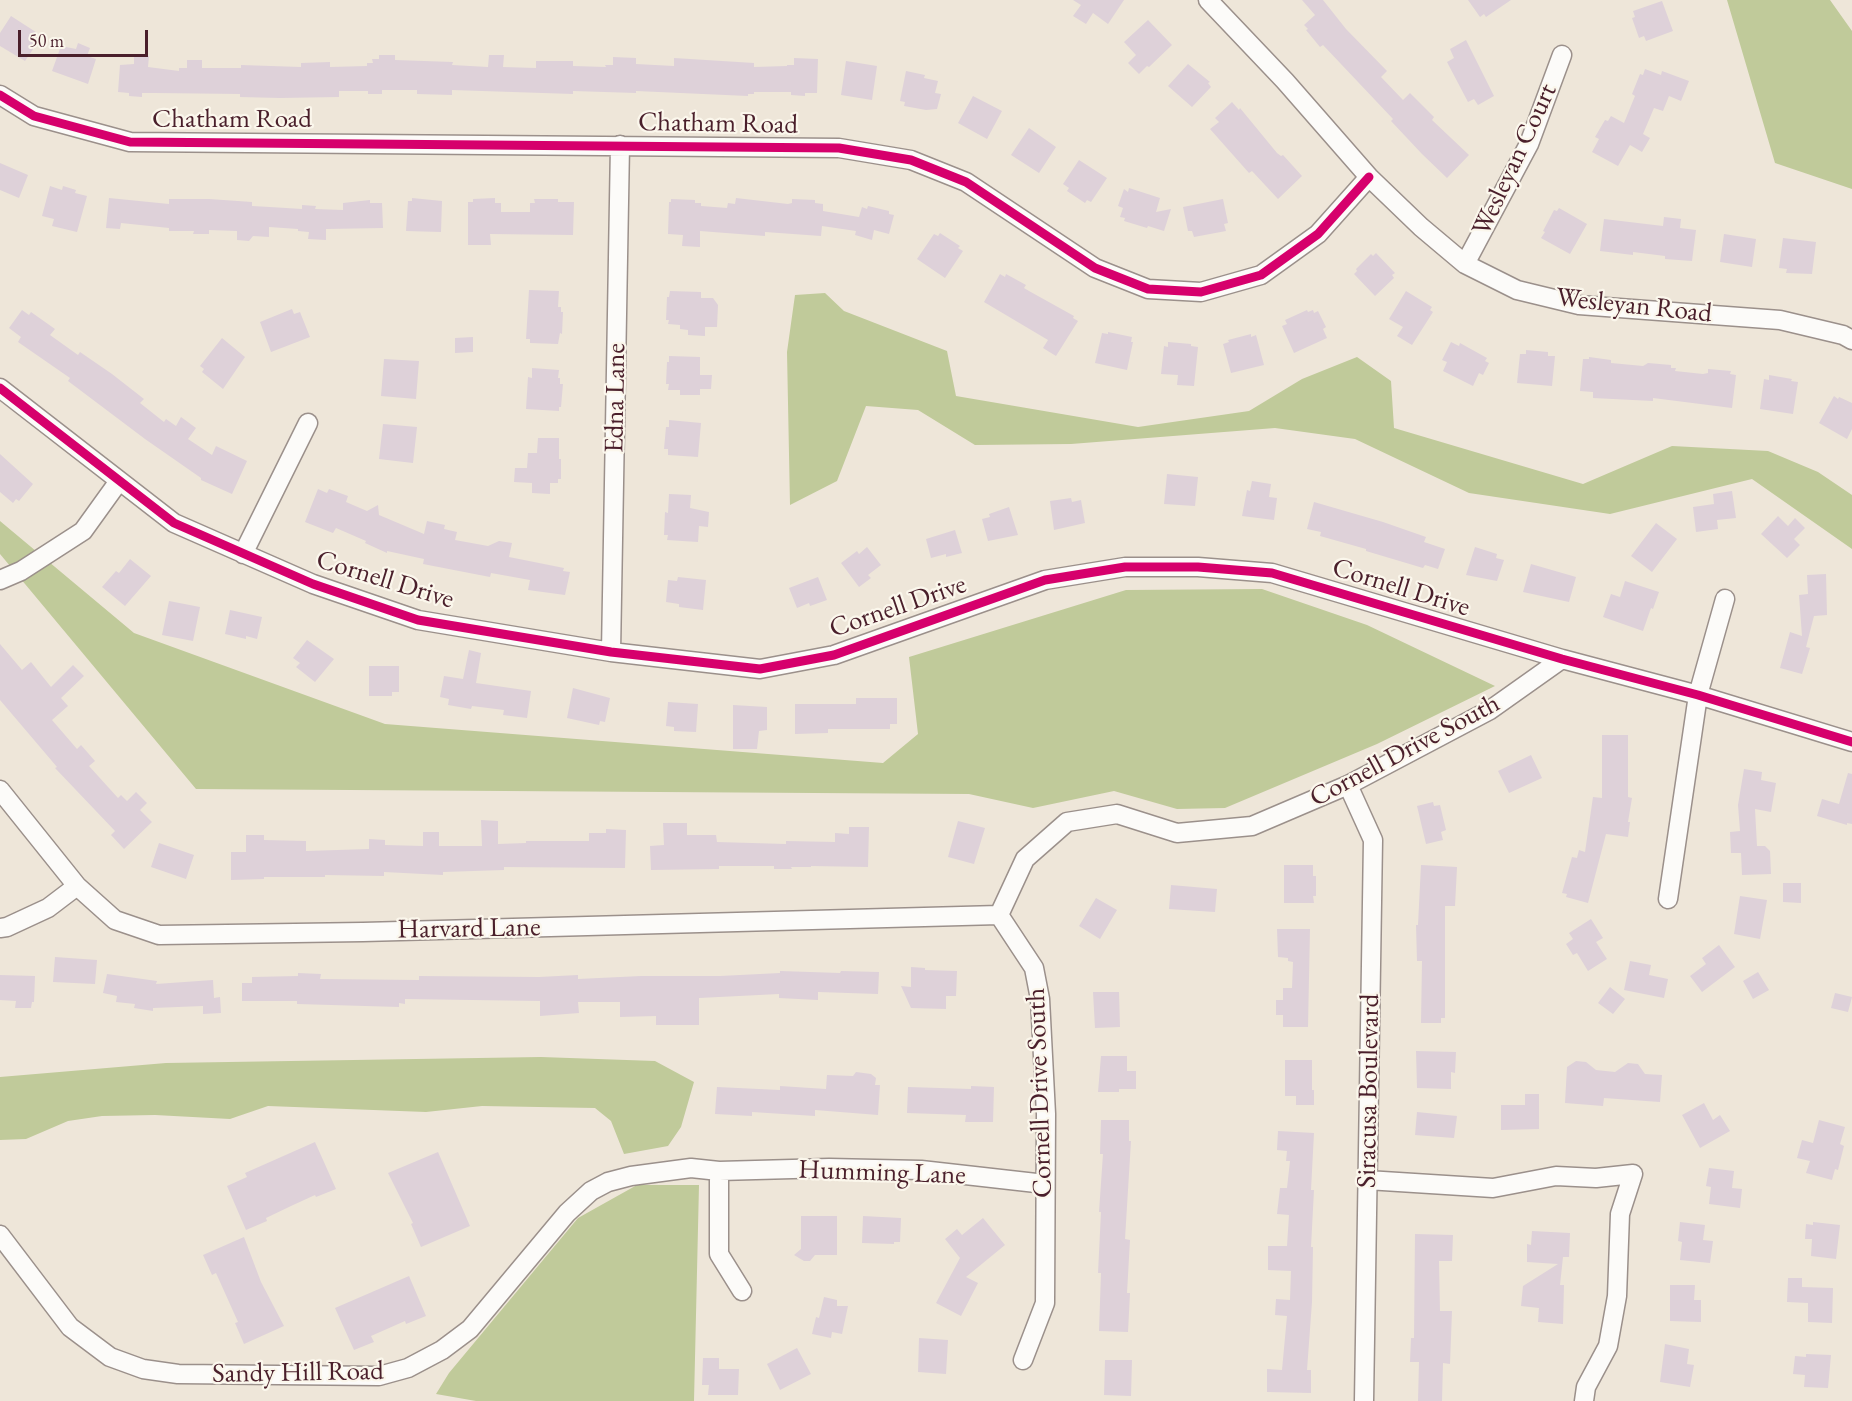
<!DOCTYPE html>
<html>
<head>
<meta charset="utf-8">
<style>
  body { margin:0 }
  #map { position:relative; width:1852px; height:1401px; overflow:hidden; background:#eee6d9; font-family:"EB Garamond",serif }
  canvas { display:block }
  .scale { position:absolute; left:18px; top:30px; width:130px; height:27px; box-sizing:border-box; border:3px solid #4a1f2b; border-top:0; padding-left:8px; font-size:18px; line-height:21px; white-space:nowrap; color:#4a1f2b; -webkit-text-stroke:4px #fbf7ec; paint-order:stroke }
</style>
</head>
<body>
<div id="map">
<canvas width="1852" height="1401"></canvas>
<div class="scale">50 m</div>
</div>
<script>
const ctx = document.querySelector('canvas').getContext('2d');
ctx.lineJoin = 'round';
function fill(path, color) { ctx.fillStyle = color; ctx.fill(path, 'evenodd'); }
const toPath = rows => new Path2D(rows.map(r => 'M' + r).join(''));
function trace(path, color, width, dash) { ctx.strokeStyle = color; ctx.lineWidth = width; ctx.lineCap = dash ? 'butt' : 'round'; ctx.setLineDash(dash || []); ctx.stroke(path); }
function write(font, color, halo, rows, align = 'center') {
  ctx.font = font + ' "EB Garamond",serif'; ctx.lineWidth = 4.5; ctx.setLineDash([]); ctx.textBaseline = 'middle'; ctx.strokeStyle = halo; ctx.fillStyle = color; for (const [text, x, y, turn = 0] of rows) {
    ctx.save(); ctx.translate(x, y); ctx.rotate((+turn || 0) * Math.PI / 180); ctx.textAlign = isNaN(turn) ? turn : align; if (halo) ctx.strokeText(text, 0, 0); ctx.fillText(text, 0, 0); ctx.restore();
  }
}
fill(toPath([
  [1727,0,1830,0,1852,31,1852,189,1775,163],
  [825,293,844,311,947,351,956,396,1138,427,1249,411,1302,379,1357,357,1391,381,1394,428,1583,484,1672,446,1768,451,1818,472,1852,495,1852,549,1752,479,1610,514,1469,493,1355,439,1275,428,1071,444,975,445,918,410,866,406,837,481,790,505,787,352,795,295],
  [0,521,134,633,385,724,883,763,918,734,909,657,1126,590,1262,589,1367,625,1495,686,1377,744,1225,808,1177,809,1114,791,1033,808,969,794,196,789,0,554],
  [541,1057,655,1061,694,1082,681,1127,668,1146,624,1154,611,1121,595,1108,482,1106,426,1112,268,1106,230,1119,155,1115,102,1116,68,1121,26,1139,0,1140,0,1077,166,1063],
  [637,1185,699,1185,694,1401,476,1401,436,1394,449,1373,578,1218]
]), '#c0ca9a');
fill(toPath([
  [1073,0,1124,0,1108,24,1093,13,1086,24,1073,16,1081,5],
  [1302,0,1323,0,1346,29,1387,71,1381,77,1403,100,1410,93,1434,117,1432,120,1469,155,1447,178,1422,154,1391,121,1393,119,1323,45,1320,47,1306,30,1308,29,1304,25,1315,15],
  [1468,0,1511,0,1486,17,1484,14,1480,17],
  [1662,1,1673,31,1646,41,1644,36,1639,38,1632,18,1635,17,1633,11],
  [11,16,42,36,25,61,0,46,0,33],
  [1148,20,1172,45,1149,67,1147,66,1139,74,1128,63,1136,55,1124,42],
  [1466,40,1494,96,1478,105,1474,99,1468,102,1447,62,1454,58,1450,49],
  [78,43,90,48,87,56,96,59,88,84,52,71,61,46,76,49],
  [134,55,149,56,148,67,179,71,179,68,187,68,187,60,202,60,202,68,241,68,241,65,301,67,301,63,330,62,330,67,367,66,367,63,373,63,372,59,379,59,379,55,395,55,395,60,453,62,452,65,488,67,489,55,504,55,503,67,536,68,536,61,573,61,573,66,606,67,605,65,613,65,613,57,636,58,636,64,674,66,674,58,754,63,754,67,787,66,787,65,794,65,794,58,818,59,817,93,805,93,805,96,791,95,791,92,754,92,754,94,748,94,748,96,636,91,636,93,573,91,573,94,452,90,452,95,417,94,417,90,382,90,382,94,368,94,368,91,339,91,339,97,280,98,240,97,240,94,155,93,142,93,142,97,129,96,129,93,118,92,120,65,134,64],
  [846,61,877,66,872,100,841,95],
  [1188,64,1210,82,1208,83,1211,87,1192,107,1168,86],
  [1645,69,1661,75,1662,71,1689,81,1681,101,1669,96,1663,111,1654,108,1643,134,1650,138,1642,152,1630,145,1618,166,1592,152,1599,139,1595,137,1605,120,1608,121,1611,116,1624,123,1635,96,1632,94,1640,74,1643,75],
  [906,71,925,75,924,78,938,81,935,93,941,94,937,109,926,110,904,106,905,102,900,101],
  [973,96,1002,111,987,139,958,123],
  [1232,102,1239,110,1240,108,1277,153,1281,156,1283,155,1302,176,1278,199,1252,171,1249,173,1210,129,1219,122,1215,118],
  [1029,128,1056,147,1039,173,1011,155],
  [1079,160,1107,178,1091,202,1087,200,1085,203,1067,191,1069,188,1063,184],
  [0,163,28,175,19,198,0,190],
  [50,186,62,190,63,186,76,190,75,193,87,196,77,232,52,226,54,219,42,216],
  [1129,188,1160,198,1156,212,1171,209,1164,231,1148,226,1147,228,1124,221,1125,218,1120,217,1123,208,1118,206,1124,189,1128,192],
  [109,198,169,204,169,199,209,199,252,202,252,206,270,207,302,209,302,205,316,206,315,209,343,210,343,203,370,200,370,203,382,203,383,228,326,229,326,240,308,239,309,232,298,231,298,229,269,227,269,237,253,236,249,241,237,240,237,231,209,230,209,234,193,234,194,231,169,231,169,228,121,223,120,229,106,228],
  [412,198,442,201,441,232,406,231,408,201,412,201],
  [495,198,495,203,501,203,501,212,530,212,530,203,535,203,534,199,558,199,558,202,574,202,573,235,490,234,491,245,468,245,468,202,473,202,473,199],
  [736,198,788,204,792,203,792,199,815,200,815,203,823,204,823,211,859,217,862,207,867,209,868,206,889,211,889,214,894,215,889,234,874,230,872,240,855,235,856,231,822,226,821,236,765,232,765,236,700,231,700,247,682,246,683,235,668,234,669,202,671,202,671,199,695,200,695,203,701,203,701,206,727,208,728,203,735,204],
  [1223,199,1228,223,1224,224,1226,231,1194,237,1192,231,1188,231,1183,207],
  [1559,208,1587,224,1570,254,1541,238,1545,232,1543,231,1554,210,1557,211],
  [1664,217,1681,219,1680,228,1696,230,1692,261,1665,259,1665,256,1633,252,1633,255,1600,251,1604,219,1663,226],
  [940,233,960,246,958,248,963,251,945,278,917,259,934,234,938,236],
  [1724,234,1756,239,1752,267,1720,262],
  [1783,238,1816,242,1812,274,1786,273,1787,269,1779,268],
  [1376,253,1395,273,1392,275,1394,278,1375,296,1354,274,1357,271,1356,269,1371,254,1373,256],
  [1000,274,1005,277,1006,274,1026,285,1024,288,1029,291,1074,316,1073,318,1078,321,1056,356,1043,348,1048,340,984,302],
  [529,290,559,291,558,307,561,307,561,312,563,312,562,334,560,333,558,344,530,343,530,339,526,339],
  [670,291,701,292,701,298,713,298,718,305,717,327,705,327,705,336,688,335,688,330,680,329,680,325,668,324,669,320,666,320,667,297,669,297],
  [1406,291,1432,307,1430,310,1433,312,1412,345,1397,336,1403,327,1389,319],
  [292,309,294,314,300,312,310,337,271,352,260,322],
  [22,310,29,315,31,312,55,329,50,335,78,355,80,352,112,374,144,399,140,403,164,422,166,419,176,426,181,417,196,428,188,439,212,455,216,446,247,461,232,494,201,480,201,478,145,439,68,381,70,378,18,342,21,337,9,328],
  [1307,310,1308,312,1313,310,1314,313,1318,311,1326,327,1323,329,1327,338,1294,353,1282,326,1287,324,1285,320],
  [1108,332,1132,337,1131,342,1133,342,1127,370,1095,363,1102,333,1108,334],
  [1251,334,1251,337,1256,335,1264,365,1231,373,1223,344,1229,342,1228,340],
  [473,337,473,352,455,353,455,338],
  [222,338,245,357,223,389,202,372,204,369,200,366],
  [1168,342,1191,344,1191,346,1198,347,1194,386,1177,385,1178,375,1161,374,1164,346,1168,347],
  [1451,342,1459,346,1460,343,1487,358,1485,361,1489,363,1483,375,1479,373,1473,386,1443,371,1447,362,1442,360],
  [1526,350,1548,352,1548,356,1555,356,1552,386,1517,383,1520,354,1526,354],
  [669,356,700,357,700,375,712,375,711,389,700,389,700,395,680,395,680,390,668,390,669,384,666,384,667,362,669,362],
  [1589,357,1611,360,1611,363,1643,366,1648,363,1671,365,1671,368,1676,368,1675,371,1703,374,1708,373,1708,369,1731,371,1730,374,1736,375,1732,408,1653,398,1653,401,1593,398,1593,392,1580,391,1583,359,1589,359],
  [384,359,419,361,416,399,381,396],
  [532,368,559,370,558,378,560,378,560,384,563,384,561,407,559,407,559,411,526,409,528,377,532,378],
  [1769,375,1792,379,1791,381,1798,382,1793,414,1760,409,1764,379,1769,380],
  [1834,396,1838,399,1839,397,1852,403,1852,429,1847,439,1819,423],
  [669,420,701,423,698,457,668,455,668,449,664,449,666,427,669,427],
  [383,424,417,427,413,463,379,459],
  [538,438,559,438,559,459,561,459,561,479,558,479,558,483,550,483,550,494,532,493,532,483,514,482,515,468,527,468,528,453,537,453],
  [0,454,33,484,19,501,16,499,13,503,0,492],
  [1167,474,1198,477,1195,506,1164,504],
  [1252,481,1271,484,1269,497,1277,498,1274,520,1242,516,1247,490,1250,491],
  [318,489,327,493,329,489,348,496,346,502,367,511,378,505,379,515,424,534,427,521,445,525,444,529,457,532,455,540,488,546,499,541,512,543,509,557,564,568,563,571,570,572,565,595,528,590,530,580,491,573,490,577,423,564,424,559,387,551,387,553,365,543,366,541,336,528,333,533,305,522],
  [1732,491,1736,518,1717,520,1718,529,1696,532,1693,507,1714,504,1713,494],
  [669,494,691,495,690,508,709,512,708,527,699,526,698,542,667,540,668,535,664,535,665,512,668,513],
  [1071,498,1072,502,1081,500,1085,523,1054,530,1050,501],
  [1314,502,1383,522,1426,537,1424,542,1445,549,1438,569,1425,565,1423,568,1366,551,1366,549,1320,536,1321,532,1307,529],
  [1009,507,1018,535,988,541,982,519,990,517,989,514],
  [1778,516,1788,526,1795,518,1805,528,1794,539,1800,545,1787,558,1761,534],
  [1656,523,1677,539,1652,572,1631,556],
  [955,530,962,553,946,557,946,554,931,558,926,539],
  [867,547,881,565,868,575,871,578,859,587,841,563,857,551,859,554],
  [1475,547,1497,554,1496,558,1504,560,1497,581,1466,575],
  [130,559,151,576,125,606,102,587,116,571,119,573],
  [1531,564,1576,577,1569,602,1523,592],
  [1826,574,1827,615,1814,616,1806,647,1810,648,1802,674,1780,668,1790,632,1802,636,1799,595,1808,594,1807,575],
  [678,577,706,580,703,610,679,607,679,604,666,602,668,580,677,581],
  [818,577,827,600,810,606,809,603,797,608,789,588],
  [1625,581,1659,592,1653,609,1651,608,1643,631,1603,617,1611,594,1620,597],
  [169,601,200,607,193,641,162,635],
  [230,610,262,617,257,639,246,636,246,639,225,634],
  [307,640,334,659,315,682,296,667,300,663,293,658],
  [0,644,22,670,31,662,51,687,73,665,84,676,61,698,68,706,52,720,77,749,81,745,95,761,89,766,118,798,121,795,127,801,136,792,147,803,140,810,152,822,124,849,111,835,115,831,55,768,57,767,0,700],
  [469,650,481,653,476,683,531,691,527,718,503,715,504,710,472,706,471,709,448,705,449,699,440,697,444,676,463,679],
  [369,666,399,666,399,692,392,692,392,696,369,696],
  [573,688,610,698,605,722,600,721,599,725,567,718],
  [856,698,897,698,897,724,890,724,890,729,828,729,828,733,795,734,795,704,856,704],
  [668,702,698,704,696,732,674,731,674,727,666,726],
  [733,705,767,707,767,730,759,731,757,749,733,749],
  [1602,735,1628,735,1628,797,1632,798,1628,822,1630,822,1628,837,1606,834,1588,903,1566,897,1567,894,1562,893,1572,857,1577,858,1579,850,1585,852,1593,797,1602,798],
  [1531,755,1542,778,1509,793,1498,771],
  [1744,769,1762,772,1761,780,1776,783,1771,812,1755,809,1757,846,1765,846,1770,851,1771,874,1742,875,1741,853,1731,853,1730,832,1740,831,1738,805],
  [1848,773,1852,774,1852,824,1847,823,1847,825,1817,816,1822,799,1839,804],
  [1433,802,1434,806,1440,805,1446,830,1441,832,1443,840,1426,844,1417,806],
  [481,820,498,821,498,844,526,843,526,841,589,841,589,833,606,833,606,829,626,830,625,868,504,867,504,870,443,872,443,875,384,872,384,876,325,875,325,877,264,877,264,879,231,880,231,852,246,852,246,835,264,835,264,840,306,841,306,851,369,849,369,839,385,840,385,845,423,846,423,832,439,832,439,846,482,846],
  [958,821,985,828,974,864,948,857],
  [663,823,687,823,687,835,716,835,717,842,786,844,786,841,835,842,835,833,849,834,849,827,869,827,868,867,811,866,811,867,791,867,792,869,774,869,774,866,719,866,719,869,651,870,650,846,664,845],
  [159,843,194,855,186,879,151,867],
  [1284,865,1313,865,1313,876,1316,876,1316,896,1313,896,1314,903,1284,903],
  [1421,865,1457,867,1455,906,1445,906,1445,1018,1441,1018,1441,1023,1421,1023,1422,961,1417,961,1416,925,1418,925],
  [1783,883,1801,883,1801,903,1783,902],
  [1171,885,1217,889,1215,912,1169,909],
  [1740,896,1767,900,1760,939,1734,934],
  [1096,898,1117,910,1100,939,1079,926],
  [1591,919,1603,938,1596,942,1607,959,1588,971,1577,953,1573,955,1566,944,1573,939,1569,933],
  [1277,929,1310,929,1308,1027,1283,1027,1283,1015,1276,1015,1276,1000,1283,1000,1283,988,1292,988,1293,962,1288,961,1288,958,1278,957],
  [1719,945,1735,967,1702,992,1690,976,1706,964,1702,958],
  [55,957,97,960,95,984,53,982],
  [1630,961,1651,965,1649,975,1668,979,1664,998,1624,990],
  [911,967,925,968,925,970,957,971,956,996,946,996,946,1009,911,1008,901,986,911,987],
  [780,971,840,973,841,971,879,972,878,994,818,992,818,1000,779,998,779,994,699,998,699,1025,656,1025,656,1016,620,1017,620,1002,578,1002,579,1013,540,1016,540,1001,405,999,405,1004,399,1003,399,1007,297,1004,297,1001,242,1001,242,983,252,983,252,977,298,976,298,973,321,974,320,979,419,980,419,976,539,977,578,975,578,979,641,976,720,976,780,973],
  [1758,972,1769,990,1753,999,1743,981],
  [107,974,157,981,156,984,213,980,214,998,220,997,221,1013,203,1014,203,1006,153,1008,153,1011,134,1008,135,1004,116,1002,117,996,103,993],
  [0,975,35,976,34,1002,32,1002,31,1008,15,1008,16,1001,0,1000],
  [1610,987,1625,999,1613,1014,1598,1003],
  [1093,992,1119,992,1120,1027,1095,1028],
  [1835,993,1852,997,1848,1012,1831,1008],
  [1416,1051,1456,1052,1455,1073,1451,1072,1451,1089,1417,1088],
  [1101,1056,1127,1056,1127,1071,1136,1071,1136,1089,1119,1089,1119,1092,1098,1092],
  [1285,1060,1312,1060,1312,1090,1314,1090,1314,1105,1296,1105,1296,1096,1285,1096],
  [1576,1061,1586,1062,1596,1070,1615,1072,1628,1063,1638,1064,1645,1074,1662,1075,1660,1102,1604,1098,1603,1106,1565,1103,1567,1067],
  [856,1072,871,1074,876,1078,875,1085,880,1085,878,1115,815,1110,815,1116,752,1112,752,1116,715,1114,717,1087,780,1090,780,1086,826,1089,827,1075,853,1076],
  [971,1086,994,1087,993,1122,965,1122,966,1115,907,1113,908,1087,971,1089],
  [1525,1094,1539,1094,1539,1129,1501,1130,1501,1105,1525,1105],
  [1704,1103,1713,1120,1720,1115,1730,1131,1700,1148,1682,1115],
  [1417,1112,1457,1116,1454,1138,1415,1135],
  [1101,1120,1129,1120,1129,1141,1131,1141,1125,1239,1130,1240,1127,1293,1130,1293,1128,1332,1099,1331,1101,1273,1098,1273,1101,1212,1099,1212,1103,1154,1100,1154],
  [1819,1120,1845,1127,1840,1144,1844,1146,1838,1170,1835,1169,1832,1180,1806,1173,1810,1161,1797,1158,1802,1140,1813,1143],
  [1278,1131,1314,1133,1311,1190,1314,1190,1311,1247,1313,1247,1312,1302,1307,1370,1311,1370,1311,1393,1267,1392,1267,1369,1282,1370,1287,1316,1275,1315,1276,1299,1290,1300,1291,1271,1268,1270,1268,1246,1287,1246,1289,1215,1277,1214,1280,1188,1287,1188,1290,1161,1286,1161,1287,1151,1277,1150],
  [315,1142,336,1189,316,1197,315,1195,291,1206,266,1218,267,1221,246,1230,227,1186,247,1177,245,1173],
  [438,1152,470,1226,421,1247,411,1224,413,1223,388,1173],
  [1709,1168,1734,1171,1732,1188,1742,1189,1740,1208,1709,1204,1711,1187,1706,1186],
  [801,1216,837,1216,837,1255,815,1255,810,1261,804,1261,794,1255,801,1249],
  [863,1216,901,1218,900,1242,894,1242,894,1244,862,1243],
  [983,1218,1005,1245,966,1277,978,1283,961,1316,936,1303,960,1258,945,1239,957,1229,962,1235],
  [1680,1222,1705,1225,1703,1240,1713,1241,1710,1263,1680,1260,1682,1242,1678,1241],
  [1813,1222,1840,1225,1836,1259,1811,1256,1812,1239,1805,1239,1806,1224,1813,1225],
  [1532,1231,1570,1233,1569,1257,1563,1257,1560,1285,1564,1285,1563,1324,1538,1322,1539,1308,1521,1306,1523,1286,1558,1264,1527,1262,1527,1244,1531,1245],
  [1415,1234,1453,1235,1452,1261,1439,1261,1440,1311,1452,1311,1450,1364,1443,1363,1442,1401,1418,1401,1419,1362,1410,1362,1411,1338,1414,1338],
  [244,1237,261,1282,284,1326,244,1344,235,1323,238,1322,216,1273,212,1275,203,1255],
  [409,1276,426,1316,406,1324,405,1321,371,1336,374,1342,354,1350,335,1308],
  [1788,1278,1802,1278,1802,1287,1833,1288,1832,1323,1808,1322,1808,1303,1787,1302],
  [1670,1285,1695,1285,1694,1300,1701,1300,1701,1322,1670,1321],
  [824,1297,837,1300,837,1306,848,1306,842,1334,832,1332,831,1338,812,1334,816,1317,819,1318],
  [919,1338,948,1340,946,1374,918,1372],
  [1665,1344,1689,1349,1687,1364,1694,1365,1690,1387,1660,1382],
  [797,1348,811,1374,780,1390,767,1364],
  [1806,1354,1831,1355,1828,1388,1804,1387,1805,1375,1793,1374,1795,1356,1806,1357],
  [703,1358,719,1358,719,1369,739,1369,738,1395,708,1395,709,1385,702,1385],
  [1105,1360,1132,1360,1131,1396,1104,1395]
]), '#ded1d9');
const street = toPath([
  [1208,0,1285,81,1369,177,1421,227,1465,264,1517,290,1579,305,1780,320,1843,335,1852,340],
  [0,95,34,116,130,142,839,148,911,160,966,182,1095,268,1148,289,1201,292,1261,275,1318,234,1369,177],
  [1465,264,1529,144,1562,55],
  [0,388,174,523,313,584,418,620,611,652,760,669,834,655,1045,580,1125,567,1198,567,1272,573,1562,659,1698,695,1852,742],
  [243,554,308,423],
  [0,580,21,571,83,531,119,481],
  [611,652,620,145],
  [1348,785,1373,840,1364,1401],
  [0,790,77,886,115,920,159,935,363,932,999,915],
  [1668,899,1698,695,1725,599],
  [999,915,1025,859,1067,822,1117,814,1177,833,1252,826,1348,785,1490,710,1562,659],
  [999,915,1034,968,1040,999,1046,1114,1045,1303,1023,1360],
  [0,928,7,927,48,908,77,886],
  [719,1171,719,1254,742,1291],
  [1367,1180,1493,1188,1556,1176,1596,1178,1633,1174,1620,1214,1617,1296,1608,1346,1586,1387,1584,1401],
  [0,1235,70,1327,110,1357,143,1369,178,1374,379,1376,408,1368,442,1350,470,1329,567,1213,591,1191,608,1182,631,1176,691,1168,719,1171,829,1168,921,1170,1045,1184]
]);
trace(street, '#9b908b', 21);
trace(street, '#fcfbf9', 18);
trace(toPath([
  [0,95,34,116,130,142,839,148,911,160,966,182,1095,268,1148,289,1201,292,1261,275,1318,234,1369,177],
  [0,388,174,523,313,584,418,620,611,652,760,669,834,655,1045,580,1125,567,1198,567,1272,573,1562,659,1698,695,1852,742]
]), '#d6006c', 9);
write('27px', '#4a1f2b', '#fbf7ec', [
  ["Chatham Road",232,120],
  ["Chatham Road",718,124,1],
  ["Wesleyan Court",1515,160,-65],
  ["Wesleyan Road",1634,306,6],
  ["Edna Lane",616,398,-89],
  ["Cornell Drive",385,580,17],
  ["Cornell Drive",1401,588,17],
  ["Cornell Drive",898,607,-19],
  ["Cornell Drive South",1405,751,-28],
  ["Harvard Lane",469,929,-1],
  ["Siracusa Boulevard",1369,1091,-89],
  ["Cornell Drive South",1040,1093,-92],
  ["Humming Lane",882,1173,2],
  ["Sandy Hill Road",298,1373,-1]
]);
</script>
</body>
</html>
